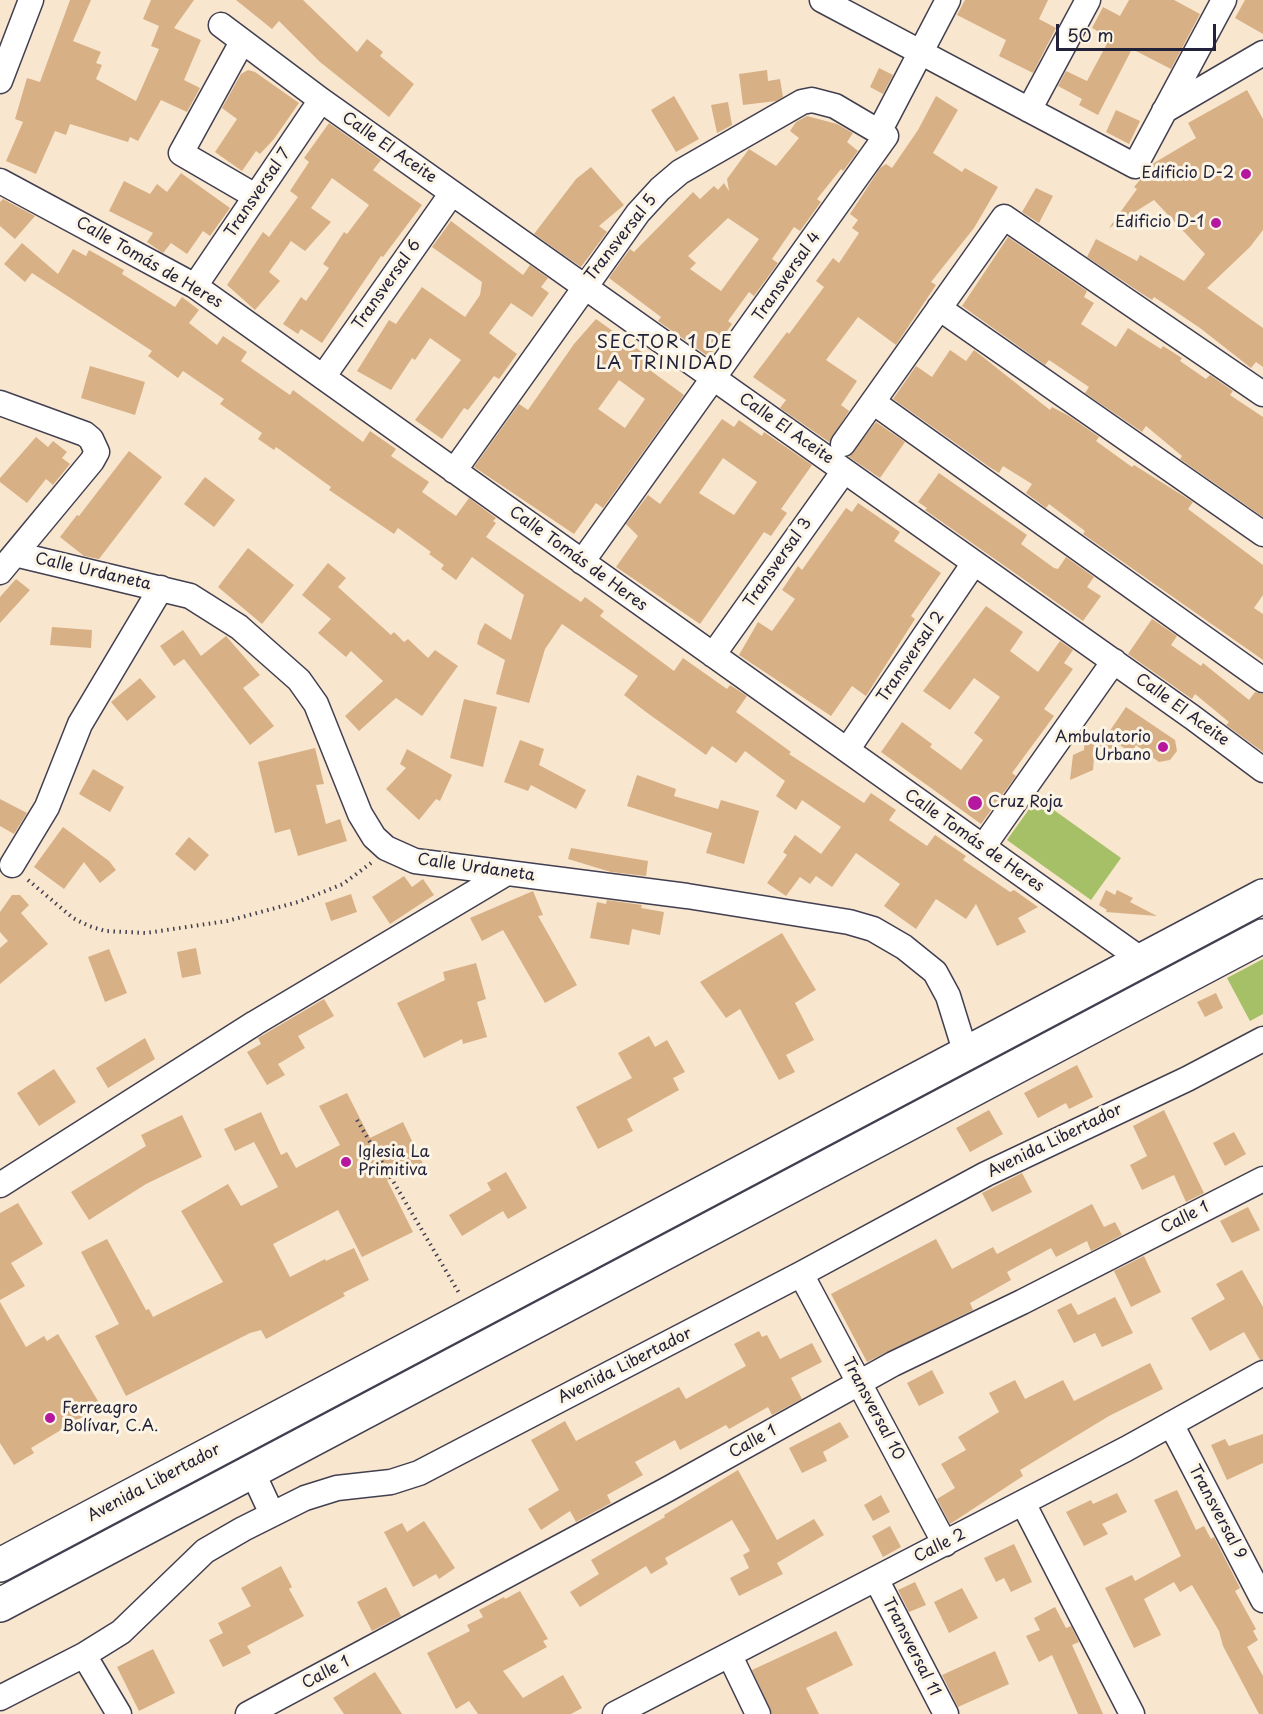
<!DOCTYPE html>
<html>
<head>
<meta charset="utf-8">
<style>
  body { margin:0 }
  #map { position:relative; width:1263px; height:1714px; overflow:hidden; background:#f8e6ce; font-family:"Playpen Sans",sans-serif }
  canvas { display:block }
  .scale { position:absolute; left:1056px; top:24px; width:160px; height:27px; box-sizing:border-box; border:3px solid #22223b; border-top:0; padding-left:8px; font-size:18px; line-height:21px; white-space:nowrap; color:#22223b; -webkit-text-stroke:4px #fcf5e5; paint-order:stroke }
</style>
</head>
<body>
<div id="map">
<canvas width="1263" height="1714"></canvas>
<div class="scale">50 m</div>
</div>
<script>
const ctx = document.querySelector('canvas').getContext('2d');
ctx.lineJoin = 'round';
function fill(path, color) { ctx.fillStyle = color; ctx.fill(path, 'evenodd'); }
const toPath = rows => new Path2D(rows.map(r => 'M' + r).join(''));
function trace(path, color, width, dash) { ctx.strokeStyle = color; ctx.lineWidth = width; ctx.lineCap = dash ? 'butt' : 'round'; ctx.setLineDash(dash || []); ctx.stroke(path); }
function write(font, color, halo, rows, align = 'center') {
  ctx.font = font + ' "Playpen Sans",sans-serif'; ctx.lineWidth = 6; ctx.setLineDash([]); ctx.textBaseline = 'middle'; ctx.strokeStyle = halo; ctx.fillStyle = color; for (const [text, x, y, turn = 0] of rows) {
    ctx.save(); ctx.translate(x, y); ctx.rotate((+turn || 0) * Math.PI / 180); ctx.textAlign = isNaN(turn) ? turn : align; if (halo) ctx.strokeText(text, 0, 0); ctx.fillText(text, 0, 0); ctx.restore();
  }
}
fill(toPath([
  [1037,798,1121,858,1091,900,1007,840],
  [1263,959,1263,1014,1250,1021,1227,978]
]), '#a5c067');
fill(toPath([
  [70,0,91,0,73,41,101,52,96,63,102,65,96,79,136,101,159,49,151,46,159,26,143,19,151,0,194,0,174,28,201,40,184,80,200,88,187,112,161,100,138,141,130,137,128,142,70,124,66,135,55,131,36,174,6,161,23,122,15,119,27,78,40,82],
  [236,0,303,0,357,52,367,39,383,52,380,56,414,84,389,117,320,62,279,21,272,29],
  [965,0,1048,0,1039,19,1056,28,1033,73,999,56,1006,40,957,15],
  [1129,0,1174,0,1200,14,1171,69,1132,49,1098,115,1079,105,1082,99,1058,86,1066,71,1087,81,1110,38,1092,28,1103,7,1120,16],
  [1245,0,1263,0,1263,34,1235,18],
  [879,68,893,75,883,94,870,87],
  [248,70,255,72,299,103,274,139,260,154,256,151,242,171,215,152,237,119,222,108,241,74],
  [767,70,768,81,780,79,783,97,776,101,743,105,739,74],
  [1247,90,1263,119,1263,230,1250,247,1207,288,1263,328,1263,367,1256,362,1251,368,1200,328,1154,297,1152,300,1141,293,1087,257,1096,239,1137,261,1140,255,1184,281,1205,254,1154,200,1109,228,1137,189,1134,187,1154,163,1196,138,1188,123],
  [674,96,699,139,676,152,651,110],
  [936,96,958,110,933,153,962,172,965,168,998,187,974,228,931,282,936,285,896,345,858,317,826,360,857,381,841,405,849,411,829,442,780,408,786,400,753,377,787,332,789,334,824,287,816,281,833,258,839,263,859,233,852,228,858,220,850,214,880,168,886,164,892,168,918,130],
  [728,102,732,125,717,133,711,105],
  [1116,110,1140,121,1129,144,1106,132],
  [807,116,837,124,853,133,847,142,858,151,843,171,841,169,817,199,821,202,800,231,794,227,772,259,778,263,754,296,749,292,728,321,732,324,709,357,658,321,661,317,609,278,630,249,634,252,693,192,700,199,714,186,718,190,724,183,729,191,727,179,749,149,776,166,799,138,790,131,796,122],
  [728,218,759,239,721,291,690,269,696,263,688,256],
  [329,123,381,160,373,170,422,205,383,257,381,256,322,343,301,329,298,334,283,324,301,297,306,301,329,268,323,264,344,232,347,234,369,205,332,178,311,208,331,222,305,251,291,241,269,272,280,281,255,310,227,285,263,232,269,237,298,197,290,191,309,162,304,158],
  [591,167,624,205,599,226,607,232,581,267,534,234,576,179],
  [181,173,230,208,210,236,203,231,187,254,171,243,163,253,147,242,153,233,109,211,124,181,150,194,157,184,167,192],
  [1036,188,1053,196,1039,223,1022,212],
  [3,199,35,216,15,239,0,226,0,202],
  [451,221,523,275,530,265,548,278,541,287,549,293,532,317,511,303,489,333,517,354,499,379,494,376,468,410,464,408,442,439,415,420,461,360,430,338,415,360,412,358,391,390,357,371,389,320,396,324,422,287,465,317,480,295,482,282,432,247],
  [1008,237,1087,291,1084,297,1094,303,1081,324,1116,347,1128,328,1161,349,1163,346,1182,358,1180,361,1206,379,1210,375,1233,391,1230,395,1263,417,1263,517,1180,459,1182,456,1146,426,1142,432,1085,393,1089,387,1049,360,1045,365,962,306],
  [22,243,58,274,73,249,86,256,89,250,124,270,122,274,175,307,182,297,199,310,189,323,217,345,223,336,247,352,241,361,290,395,293,390,363,442,370,431,396,449,391,456,429,482,422,492,456,516,469,498,496,518,493,521,496,523,486,537,581,602,585,597,604,611,600,616,674,671,683,658,727,689,730,685,747,696,736,712,791,752,789,754,864,803,871,793,896,810,889,820,927,846,935,835,966,856,963,860,1010,892,1014,890,1038,907,1018,918,1026,932,997,946,976,904,966,919,936,899,916,929,884,906,900,884,856,853,832,887,816,876,810,884,800,877,786,896,767,883,787,855,783,852,795,835,821,854,841,827,802,800,796,810,776,796,785,781,745,751,736,763,712,746,706,755,646,712,624,695,638,676,562,624,545,649,529,703,496,694,505,660,477,644,480,632,485,623,511,640,524,595,472,557,456,580,441,569,444,565,429,554,431,552,398,528,394,534,329,490,331,487,276,447,274,450,258,439,262,433,220,404,224,399,183,371,178,378,148,356,152,351,32,273,25,282,4,264],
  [596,319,653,360,647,368,684,395,603,508,596,503,574,534,474,467,519,404,528,410,574,344],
  [619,380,645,399,625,428,598,409],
  [950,350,966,361,974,350,1050,410,1052,407,1069,416,1099,437,1096,441,1132,467,1134,465,1193,502,1188,509,1263,565,1263,595,1254,608,1263,614,1263,660,1083,534,1085,531,1049,504,1046,508,1026,493,1032,484,1003,466,999,473,988,466,893,399,916,366,932,377],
  [90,366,145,382,135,415,81,398],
  [722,419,734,427,739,420,762,436,764,432,812,465,781,509,787,513,771,536,764,532,700,624,616,567,638,536,626,524,648,495,660,504],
  [723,458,757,482,734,515,699,493],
  [876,422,905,442,880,478,849,457],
  [36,437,48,447,53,441,67,452,62,458,70,464,53,485,46,479,27,503,0,482,0,478],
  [129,451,162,477,99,559,84,556,60,537,77,515,79,516],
  [939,473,1027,535,1021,544,1054,568,1058,569,1066,557,1094,577,1087,587,1101,596,1083,621,925,510,927,508,918,502],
  [205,477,235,500,214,527,184,504],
  [858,503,900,532,894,541,941,573,911,616,915,619,866,696,852,686,831,716,739,655,758,622,772,631,795,599,782,590,798,566,802,570,846,508,852,512],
  [248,548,294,585,262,624,218,587],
  [328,563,346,578,338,587,391,635,394,632,404,642,408,639,428,658,435,650,458,666,422,716,396,698,359,731,345,716,383,681,351,651,346,657,318,633,331,619,302,595],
  [16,579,30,590,0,623,0,597],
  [986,606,1023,632,1010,651,1038,672,1060,641,1073,650,1064,663,1073,669,1044,709,1054,716,1012,773,1016,776,981,824,881,752,902,722,932,744,930,747,961,770,983,740,974,733,1000,697,974,678,950,710,923,691],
  [1152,619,1177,636,1171,645,1201,666,1203,663,1249,700,1255,692,1263,694,1263,752,1226,725,1229,722,1195,694,1192,699,1128,654],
  [52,627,92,630,91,648,50,645],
  [183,630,201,656,226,636,260,675,243,688,274,726,250,745,184,659,174,666,160,646],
  [140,678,156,697,127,721,111,702],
  [464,699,497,707,483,767,450,758],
  [1126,707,1175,740,1177,751,1170,760,1159,762,1136,745,1131,753,1120,745,1094,757,1093,770,1070,780,1073,755,1084,750,1085,737,1097,732,1105,738],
  [520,740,544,749,539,765,586,790,576,809,531,785,528,791,504,782],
  [315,748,324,784,316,785,326,824,340,819,347,841,298,856,290,829,275,833,258,762],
  [407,749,452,775,440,801,436,799,419,820,386,789,406,768,400,764],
  [93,769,124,787,110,812,79,794],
  [637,775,676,789,674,796,718,809,721,800,759,811,744,864,706,853,712,833,627,806],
  [0,799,27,813,14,834,0,826],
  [63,827,109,861,116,870,100,883,84,862,64,889,34,867],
  [189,837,209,855,195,871,175,854],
  [571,848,648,861,646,876,611,872,568,859],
  [404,876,412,887,423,879,434,895,390,924,372,897],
  [1106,890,1115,895,1117,890,1133,898,1130,902,1157,916,1106,912,1107,910,1099,905],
  [533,891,543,915,538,916,577,985,545,1003,503,930,482,941,470,918],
  [351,894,357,912,331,921,325,903],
  [12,895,20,895,29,905,21,913,48,944,0,984,0,948,8,941,0,932,0,912],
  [607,900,642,905,641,908,664,912,660,935,632,929,629,945,590,938,597,902,606,904],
  [782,933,816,990,795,1003,814,1040,786,1055,795,1072,779,1080,740,1009,726,1018,700,982],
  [196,948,201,974,182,978,177,952],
  [109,949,127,993,105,1002,88,957],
  [476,963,486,999,477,1002,487,1037,463,1044,462,1039,424,1058,397,1003,445,980,443,972],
  [1216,993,1223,1008,1205,1017,1197,1002],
  [324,999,334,1016,298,1036,305,1048,278,1064,285,1075,267,1085,247,1052,261,1044,258,1038],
  [649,1036,655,1047,667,1040,685,1072,673,1078,679,1090,627,1119,633,1131,598,1149,576,1107,632,1078,618,1053],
  [145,1038,155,1059,108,1088,96,1068],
  [1077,1065,1093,1097,1069,1109,1066,1103,1038,1118,1024,1093],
  [54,1069,76,1102,39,1126,17,1093],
  [347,1093,370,1138,403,1122,423,1164,387,1180,413,1232,362,1257,338,1210,273,1244,290,1277,325,1259,326,1261,354,1248,369,1280,343,1293,345,1296,266,1339,261,1330,250,1333,126,1396,95,1336,119,1324,81,1252,107,1239,146,1310,149,1309,153,1317,223,1282,181,1211,228,1184,241,1206,278,1187,254,1142,235,1151,224,1129,261,1112,281,1155,287,1152,296,1168,340,1145,319,1106],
  [989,1110,1003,1134,970,1152,956,1128],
  [1164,1110,1204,1193,1186,1202,1174,1175,1142,1190,1130,1165,1147,1156,1133,1126],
  [182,1115,202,1157,146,1184,89,1220,71,1192,146,1146,141,1135],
  [1234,1132,1246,1154,1225,1166,1213,1143],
  [506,1172,527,1208,508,1219,503,1211,462,1236,449,1215,491,1190,487,1183],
  [1022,1173,1032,1192,992,1212,982,1193],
  [18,1203,43,1244,11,1263,25,1286,0,1300,0,1213],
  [1092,1204,1104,1227,1115,1222,1122,1235,1091,1251,1087,1241,1056,1257,1051,1248,1007,1272,1011,1280,970,1303,973,1310,867,1362,831,1294,936,1239,952,1269,993,1247,997,1254],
  [1248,1207,1260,1230,1232,1243,1220,1221],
  [1144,1256,1161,1292,1131,1307,1114,1271],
  [1242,1270,1263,1307,1263,1359,1260,1360,1244,1332,1210,1351,1191,1318,1225,1299,1216,1284],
  [1115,1297,1133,1333,1102,1347,1095,1333,1074,1343,1057,1310,1071,1303,1078,1315],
  [0,1302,26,1347,44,1336,47,1341,58,1334,101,1406,31,1448,34,1453,14,1465,0,1443],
  [759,1331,762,1337,767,1335,780,1359,812,1343,822,1362,791,1378,802,1399,772,1415,768,1407,729,1429,726,1425,680,1450,675,1440,635,1462,643,1475,607,1495,611,1503,576,1522,570,1511,541,1530,528,1509,559,1490,531,1440,565,1421,576,1441,679,1387,686,1399,746,1366,734,1344],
  [1150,1363,1163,1389,1109,1416,1020,1470,1023,1476,950,1524,937,1499,955,1488,941,1464,966,1450,958,1437,999,1412,989,1393,1015,1380,1025,1399,1063,1380,1074,1401],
  [932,1370,944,1393,919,1406,907,1383],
  [840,1422,849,1437,823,1452,827,1461,802,1473,789,1448],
  [1263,1434,1263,1463,1227,1480,1211,1445,1225,1439,1229,1446],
  [738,1470,777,1540,814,1519,824,1535,777,1563,783,1574,739,1596,730,1578,749,1568,743,1555,750,1551,732,1520,665,1558,668,1564,651,1574,646,1566,580,1607,570,1592,599,1574,591,1560,665,1517,664,1515],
  [1177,1490,1196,1530,1204,1526,1211,1539,1214,1537,1240,1588,1235,1591,1256,1629,1253,1631,1258,1640,1247,1647,1263,1676,1263,1714,1259,1714,1223,1646,1219,1631,1192,1585,1180,1592,1174,1582,1144,1599,1161,1635,1134,1648,1105,1588,1132,1575,1135,1581,1181,1556,1154,1500],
  [1117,1493,1127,1512,1102,1524,1108,1534,1084,1546,1066,1512,1091,1500,1093,1504],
  [881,1495,890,1512,873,1521,864,1505],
  [424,1521,455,1568,439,1579,436,1574,413,1587,384,1532,402,1523,407,1532],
  [890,1526,901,1547,883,1557,872,1536],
  [1014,1544,1032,1582,1011,1592,1004,1578,996,1582,984,1558],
  [281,1566,292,1587,289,1589,304,1616,247,1646,251,1653,223,1667,209,1640,223,1633,218,1623,251,1606,241,1588],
  [915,1582,926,1605,909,1612,898,1590],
  [386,1587,401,1616,372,1631,357,1602],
  [962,1588,978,1618,949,1633,934,1602],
  [520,1591,548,1639,543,1641,547,1647,503,1671,523,1698,563,1675,582,1708,571,1714,478,1714,469,1701,456,1709,427,1653,470,1631,467,1625,483,1617,479,1610,504,1597,505,1599],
  [1055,1607,1066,1628,1071,1626,1079,1642,1072,1645,1103,1714,1078,1714,1052,1655,1039,1662,1026,1636,1040,1630,1034,1618],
  [836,1631,853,1665,806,1688,819,1714,772,1714,752,1670],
  [153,1649,175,1693,139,1711,117,1667],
  [995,1651,1009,1684,958,1707,942,1675],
  [375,1672,402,1714,344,1714,333,1698]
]), '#d8b086');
const street = toPath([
  [822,0,1135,166,1224,0],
  [221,25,321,100,1192,717,1263,770],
  [242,42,181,153,255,196],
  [0,81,31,0],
  [1029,110,1088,0],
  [1164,111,1263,53],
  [879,132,948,0],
  [0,181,195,286,1142,960],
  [195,286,321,100],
  [939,308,1263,534],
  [323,377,452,193],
  [873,402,1263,680],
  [0,403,85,434,91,439,97,452,92,461,0,572],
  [843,444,1004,217,1263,394],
  [454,471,638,213,660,189,680,172,802,102,812,100,835,106,886,136,582,562],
  [15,554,190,596,239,627,299,680,316,704,360,814,374,837,386,848,415,861,687,896,849,922,873,929,904,947,935,972,948,996,966,1054],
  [713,655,844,471],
  [847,750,974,563],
  [983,847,1114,661],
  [12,865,47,807,80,724,161,588],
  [0,1185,255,1023,507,873],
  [801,1274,945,1544],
  [1171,1424,1263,1600],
  [252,1471,272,1514],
  [1023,1503,1132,1714],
  [876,1579,946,1714],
  [84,1655,119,1714],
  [730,1656,758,1714],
  [0,1698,84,1655,121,1632,205,1551,243,1529,305,1498,337,1488,391,1482,419,1473,801,1274,986,1174,1187,1079,1263,1039],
  [248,1714,668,1489,893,1364,1022,1302,1263,1179],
  [615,1714,1126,1449,1263,1373]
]);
const primary = toPath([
  [0,1565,1263,896],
  [0,1605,1263,936]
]);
trace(street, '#423f51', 27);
trace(primary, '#423f51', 36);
trace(toPath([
  [28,880,73,918,89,926,105,931,146,933,227,921,298,902,343,884,371,863],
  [357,1120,459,1293]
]), '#423f51', 4, [1.5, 4.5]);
trace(street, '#fff', 24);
trace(primary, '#fff', 33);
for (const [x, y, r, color] of [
  [1246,174,6,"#b5179e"],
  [1216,223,6,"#b5179e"],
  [1163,747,6,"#b5179e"],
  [975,803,8,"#b5179e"],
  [346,1162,6,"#b5179e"],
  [50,1418,6,"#b5179e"]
]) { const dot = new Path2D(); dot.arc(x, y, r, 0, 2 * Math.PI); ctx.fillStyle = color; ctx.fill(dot); trace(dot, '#fcf5e5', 2); }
write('16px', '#22223b', '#fcf5e5', [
  ["Calle El Aceite",389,148,35],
  ["Transversal 7",258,193,-56],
  ["Transversal 5",621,238,-52],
  ["Calle Tomás de Heres",149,263,30],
  ["Transversal 4",787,277,-55],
  ["Transversal 6",387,285,-55],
  ["Calle El Aceite",786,429,35],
  ["Calle Tomás de Heres",578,559,36],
  ["Transversal 3",778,563,-55],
  ["Calle Urdaneta",93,572,13],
  ["Transversal 2",911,657,-56],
  ["Calle El Aceite",1182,710,36],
  ["Calle Tomás de Heres",974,841,35],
  ["Calle Urdaneta",476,868,8],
  ["Avenida Libertador",1055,1141,-26],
  ["Calle 1",1185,1218,-27],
  ["Avenida Libertador",625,1366,-27],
  ["Transversal 10",873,1409,62],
  ["Calle 1",753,1442,-29],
  ["Avenida Libertador",154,1483,-28],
  ["Transversal 9",1217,1512,62],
  ["Calle 2",940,1546,-27],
  ["Transversal 11",911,1647,63],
  ["Calle 1",326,1673,-28]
]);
write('16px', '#22223b', '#fcf5e5', [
  ["Edificio D-2",1234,174],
  ["Edificio D-1",1204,223],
  ["Ambulatorio",1151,738],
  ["Urbano",1151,756],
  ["Cruz Roja",988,803,"left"],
  ["Iglesia La",358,1153,"left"],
  ["Primitiva",358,1171,"left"],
  ["Ferreagro",62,1409,"left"],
  ["Bolívar, C.A.",62,1427,"left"]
], 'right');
ctx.letterSpacing = '1.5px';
write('18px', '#22223b', '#fcf5e5', [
  ["SECTOR 1 DE",665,343],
  ["LA TRINIDAD",665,364]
]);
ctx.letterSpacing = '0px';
</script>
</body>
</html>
